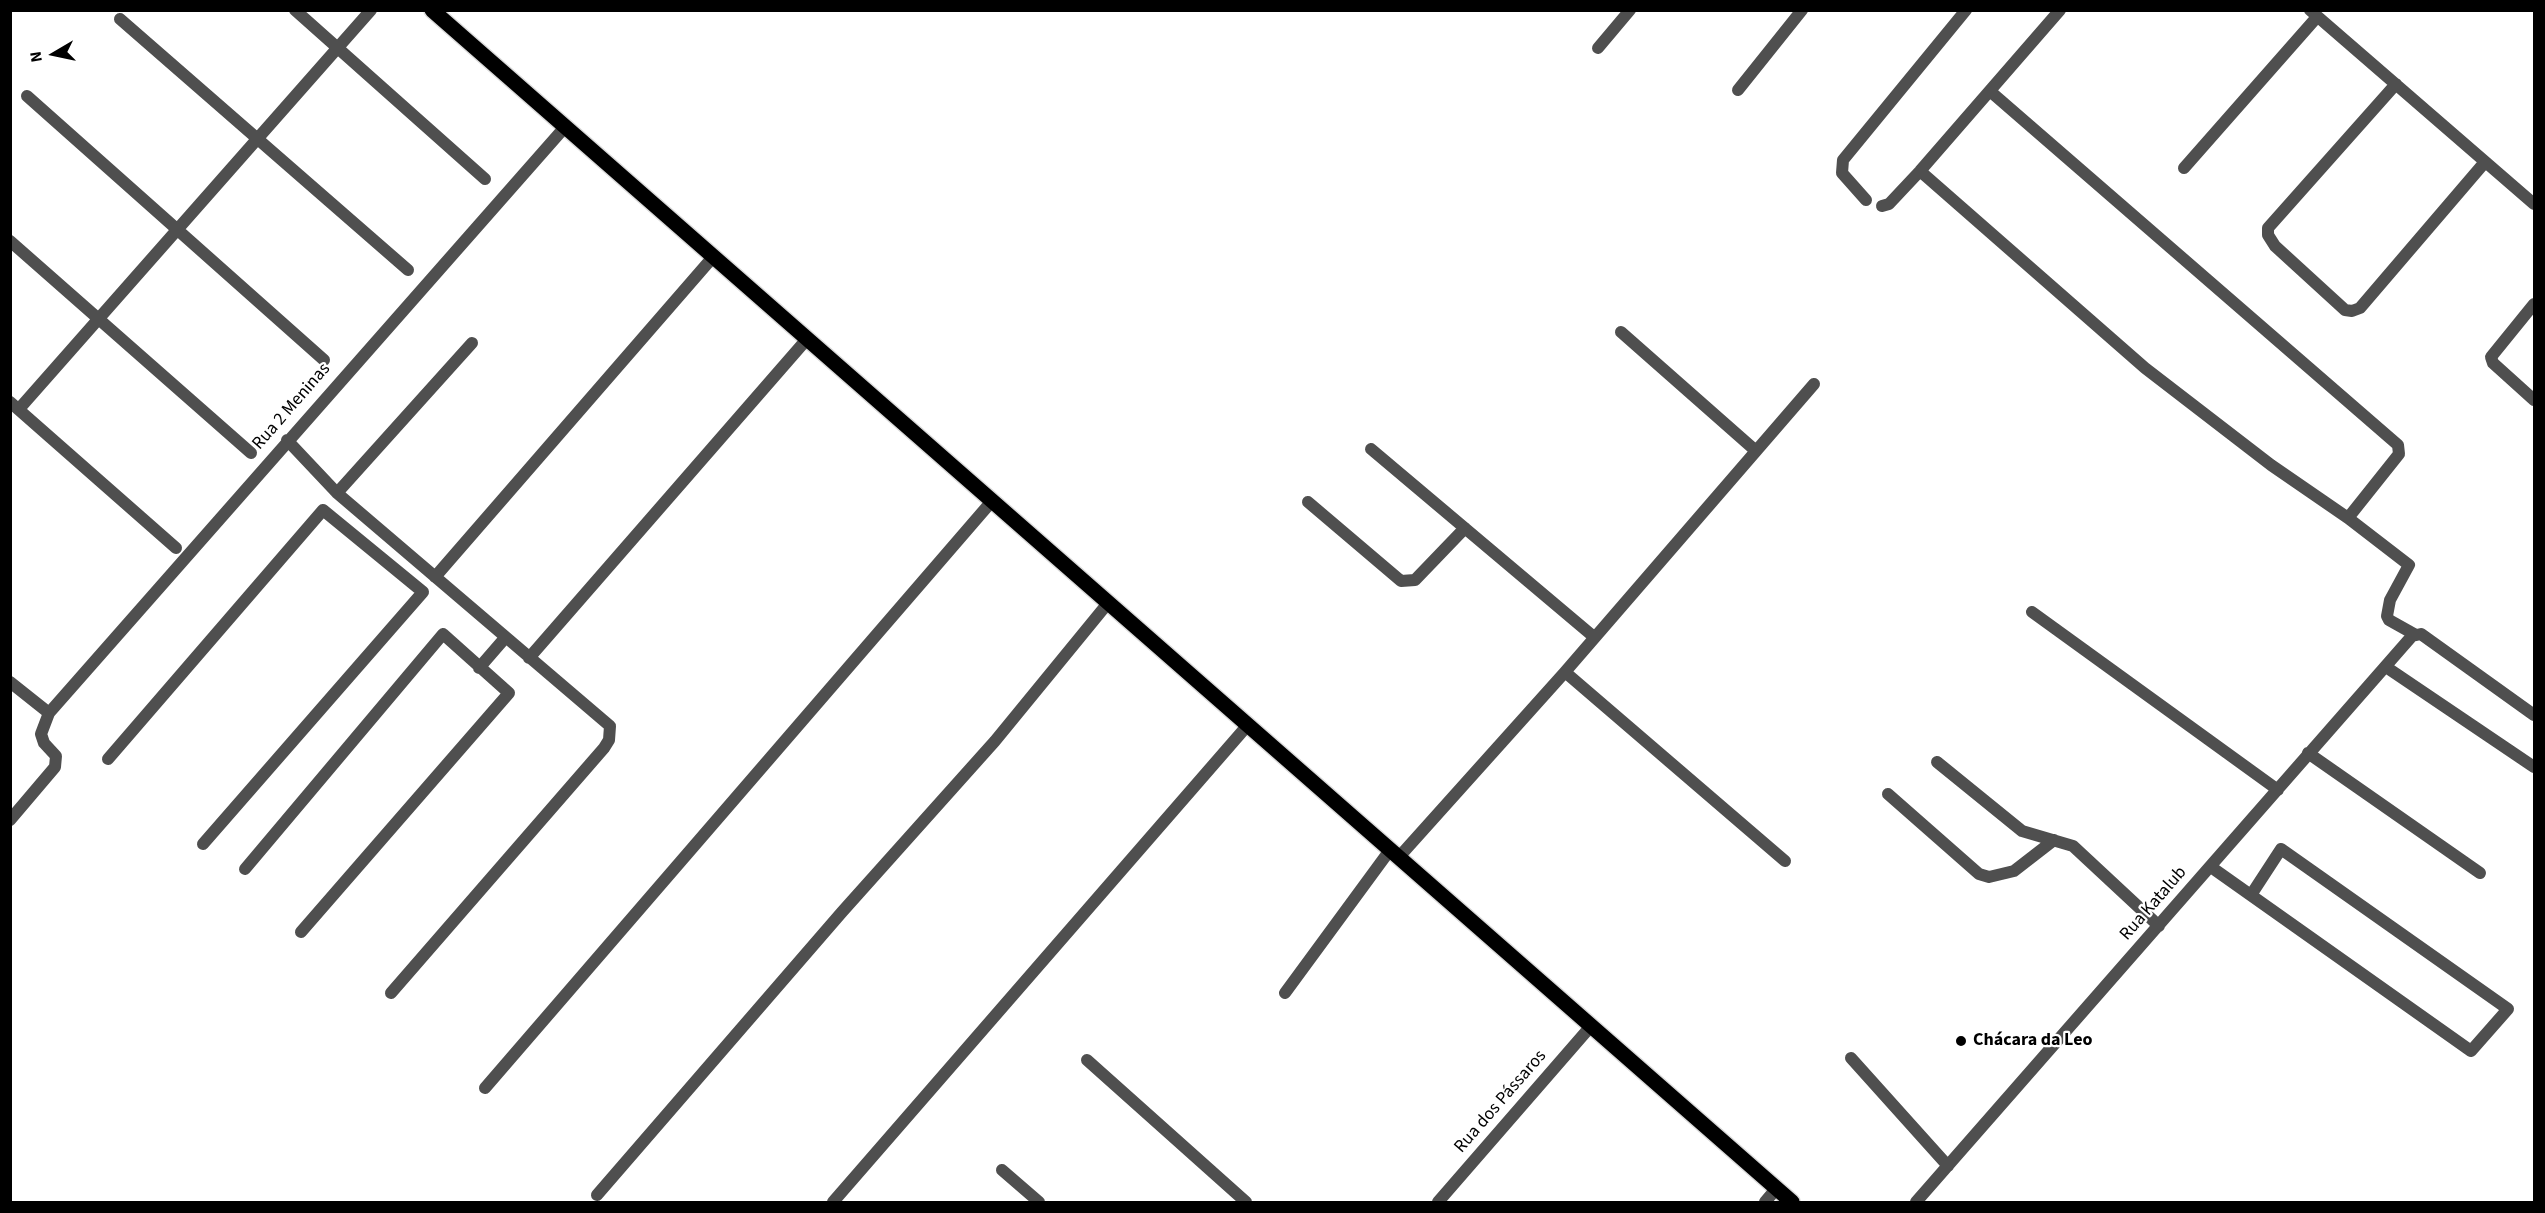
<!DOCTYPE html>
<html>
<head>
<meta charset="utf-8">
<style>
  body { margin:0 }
  #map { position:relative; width:2545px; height:1213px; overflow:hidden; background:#fff; font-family:"Source Sans 3",sans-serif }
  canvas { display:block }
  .frame { position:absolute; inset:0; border:12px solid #000; pointer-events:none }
  .north { position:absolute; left:24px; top:24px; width:60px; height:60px; -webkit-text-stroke:4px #fff; paint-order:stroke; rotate:261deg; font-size:16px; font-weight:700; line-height:24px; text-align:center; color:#000 }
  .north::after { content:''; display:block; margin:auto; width:21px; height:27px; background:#000; clip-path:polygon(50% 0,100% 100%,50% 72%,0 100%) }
</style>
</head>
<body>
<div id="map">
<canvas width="2545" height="1213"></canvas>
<div class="frame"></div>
<div class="north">N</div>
</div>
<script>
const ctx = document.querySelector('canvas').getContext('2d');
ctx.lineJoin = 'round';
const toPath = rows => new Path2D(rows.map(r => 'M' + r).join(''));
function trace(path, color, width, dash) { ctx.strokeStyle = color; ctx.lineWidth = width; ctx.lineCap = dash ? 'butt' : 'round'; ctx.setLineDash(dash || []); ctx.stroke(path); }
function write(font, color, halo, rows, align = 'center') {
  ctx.font = font + ' "Source Sans 3",sans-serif'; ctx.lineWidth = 4.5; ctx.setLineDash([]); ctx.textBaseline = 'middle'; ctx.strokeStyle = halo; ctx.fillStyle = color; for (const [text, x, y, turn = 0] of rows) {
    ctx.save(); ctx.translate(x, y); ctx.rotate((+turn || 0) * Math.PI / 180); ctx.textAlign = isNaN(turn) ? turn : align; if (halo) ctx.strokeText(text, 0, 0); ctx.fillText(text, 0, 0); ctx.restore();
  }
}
const major = toPath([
  [432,10,1792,1202]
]);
trace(major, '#dbdbdb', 18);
trace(toPath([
  [295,10,485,179],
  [2310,10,2534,204],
  [120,19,408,270],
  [1598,48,1630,10],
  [2396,84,2268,228,2268,235,2275,246,2345,310,2352,311,2360,308,2485,162],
  [1738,90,1802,10],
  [27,96,324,360],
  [2184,168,2317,17],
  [1920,171,2145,368,2271,465,2348,518,2399,454,2398,445,1991,92],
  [1866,200,1842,173,1843,160,1966,10],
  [1882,206,1889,204,1920,171,2060,10],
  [10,241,251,453],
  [2534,304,2491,357,2493,363,2534,400],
  [1621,332,1756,451],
  [10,402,176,548],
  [19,409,371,10],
  [287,440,337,493,610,726,609,740,604,748,391,993],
  [1371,449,1594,637],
  [337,493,472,343],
  [1308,502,1401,581,1415,580,1465,528],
  [2348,518,2409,565,2390,600,2387,616,2389,620,2414,634],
  [435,577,713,257],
  [2032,612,2278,790],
  [529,658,807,339],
  [2386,667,2534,767],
  [479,668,505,638],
  [1565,672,1785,861],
  [10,682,49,713],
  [2308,753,2480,873],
  [108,759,323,510,423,592,203,844],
  [1937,762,2022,831,2073,846,2159,926],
  [1888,794,1979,874,1989,877,2014,871,2054,840],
  [10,820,55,767,56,756,44,743,41,734,49,713,565,127],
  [1399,857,1565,672,1814,384],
  [2211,867,2471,1051,2508,1009,2281,849,2251,895],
  [245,869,443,634,509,693,301,932],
  [1285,993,1390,850],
  [1851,1058,1948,1166],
  [1087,1060,1246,1202],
  [485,1088,992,501],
  [1002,1170,1039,1202],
  [597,1195,842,912,995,741,1108,603],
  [833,1202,1247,726],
  [1438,1202,1591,1026],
  [1765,1202,1776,1189],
  [1916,1202,2412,636,2421,634,2534,715]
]), '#4f4f4f', 12);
trace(major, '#000', 15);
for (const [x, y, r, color] of [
  [1961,1041,6,"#000"]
]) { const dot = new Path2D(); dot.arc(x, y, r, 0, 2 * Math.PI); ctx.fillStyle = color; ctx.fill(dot); trace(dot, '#fff', 2); }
write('18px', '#000', '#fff', [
  ["Rua 2 Meninas",292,407,-49],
  ["Rua Katalub",2154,904,-49],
  ["Rua dos Pássaros",1501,1102,-49]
]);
write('bold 18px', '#000', '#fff', [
  ["Chácara da Leo",1973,1041]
], 'left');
</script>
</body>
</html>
